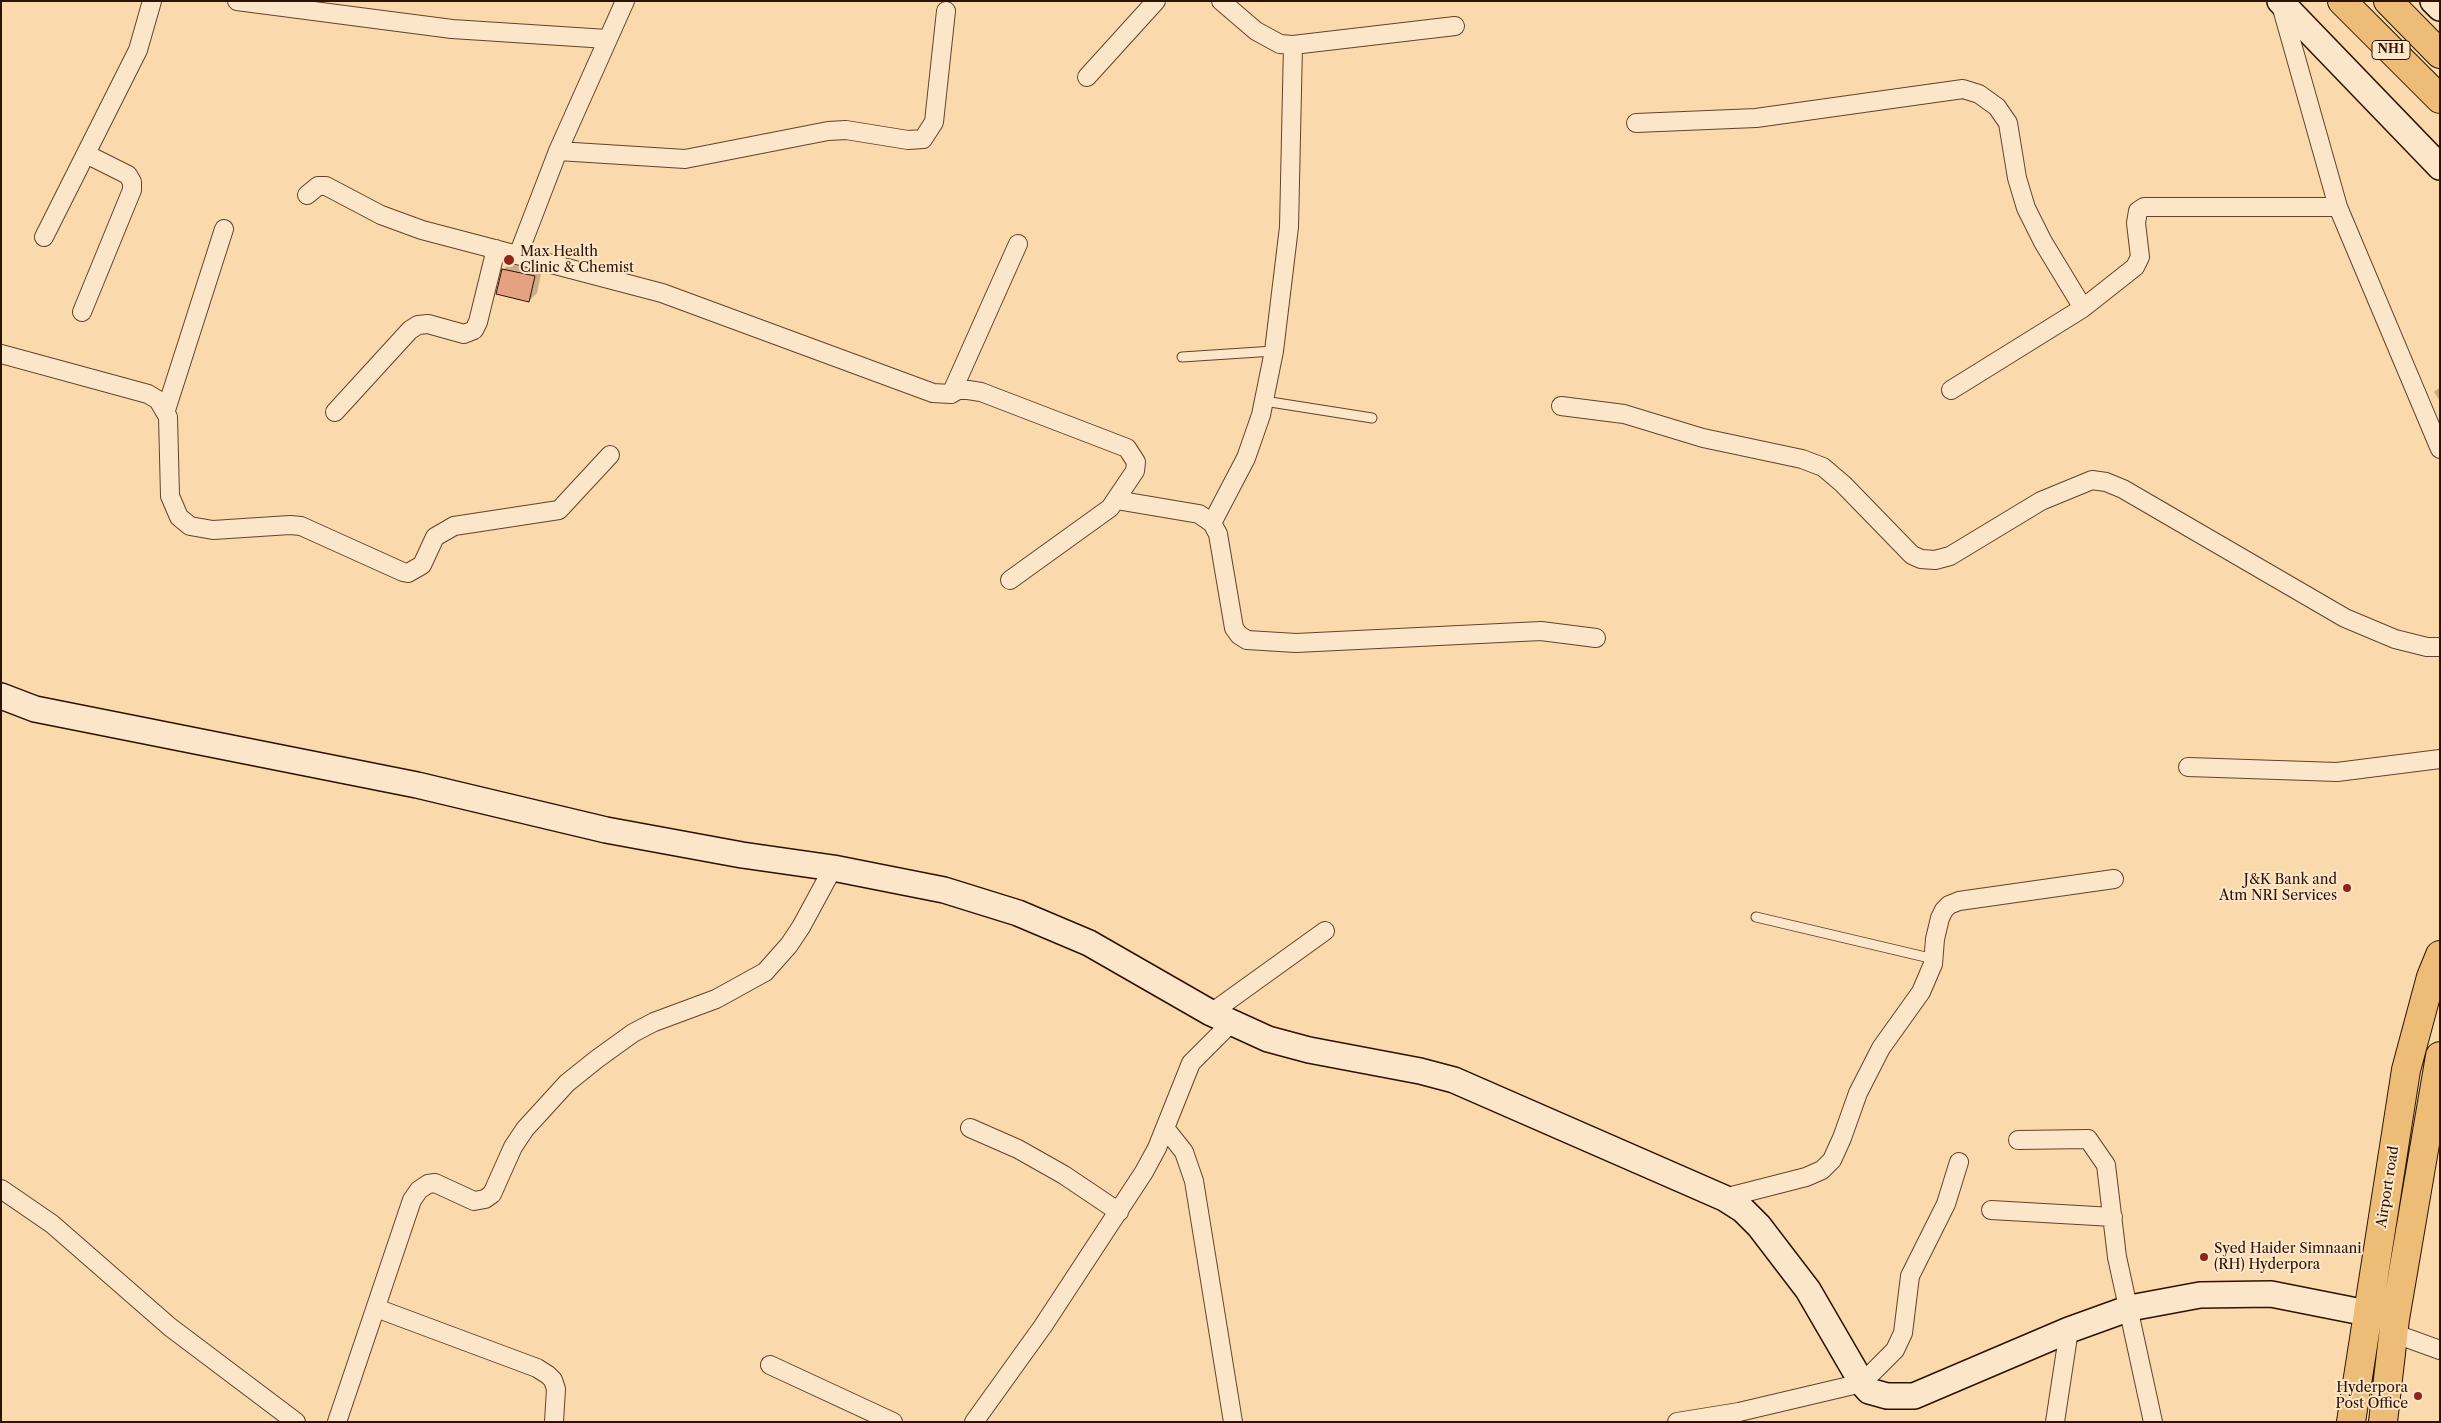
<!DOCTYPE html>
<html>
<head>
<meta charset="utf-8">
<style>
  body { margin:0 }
  #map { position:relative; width:2441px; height:1423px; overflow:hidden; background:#fad9ac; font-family:"Libre Caslon Text",serif }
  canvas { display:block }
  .frame { position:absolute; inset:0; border:2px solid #2c1200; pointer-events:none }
</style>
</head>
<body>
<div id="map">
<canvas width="2441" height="1423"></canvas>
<div class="frame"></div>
</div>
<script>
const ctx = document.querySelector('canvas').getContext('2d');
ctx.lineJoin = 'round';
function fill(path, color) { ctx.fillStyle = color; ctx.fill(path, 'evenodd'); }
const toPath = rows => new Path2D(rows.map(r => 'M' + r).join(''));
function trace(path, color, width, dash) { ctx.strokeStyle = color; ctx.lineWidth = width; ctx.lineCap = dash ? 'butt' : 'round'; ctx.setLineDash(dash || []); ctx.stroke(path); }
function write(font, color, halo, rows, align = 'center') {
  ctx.font = font + ' "Libre Caslon Text",serif'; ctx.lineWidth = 4; ctx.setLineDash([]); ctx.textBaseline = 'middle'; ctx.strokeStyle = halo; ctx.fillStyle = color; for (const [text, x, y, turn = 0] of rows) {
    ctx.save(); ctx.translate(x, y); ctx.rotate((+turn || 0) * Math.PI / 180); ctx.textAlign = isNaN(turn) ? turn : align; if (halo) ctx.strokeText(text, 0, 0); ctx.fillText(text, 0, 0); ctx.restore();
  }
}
fill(toPath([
  [511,262,542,269,537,293,529,301,503,270],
  [2440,387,2440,401,2434,392]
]), '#0003');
const building = toPath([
  [502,269,535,276,529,302,496,294,502,269]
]);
fill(building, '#e5a282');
trace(building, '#2c1200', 1);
const lane = toPath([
  [1182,357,1274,351],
  [1264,401,1372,418],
  [1756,917,1934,959]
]);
const street = toPath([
  [237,1,452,29,607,39],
  [2281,5,2338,207,2440,449],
  [1293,45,1455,26],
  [1087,77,1156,1],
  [1636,123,1756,118,1963,89,1979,94,1997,107,2008,123,2017,178,2026,208,2043,242,2083,308],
  [558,151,685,159,828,131,846,130,908,140,923,139,934,122,946,11],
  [307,195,318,186,326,186,381,215,422,230,662,293,933,393,951,394,958,390,968,390,981,392,1127,448,1136,462,1135,471,1110,508,1010,580],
  [44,237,138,50,152,1],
  [518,255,558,151,625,1],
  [82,312,132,190,132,182,128,175,86,154],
  [1,354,148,394,158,400,168,417,170,496,179,517,190,526,213,530,290,525,301,526,403,572,408,573,422,565,435,537,454,526,559,510,610,455],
  [1951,390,2083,308,2135,267,2140,257,2136,223,2138,211,2144,207,2338,207],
  [951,394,1018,244],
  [1561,406,1624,414,1703,438,1802,459,1823,467,1843,484,1912,555,1921,559,1935,560,1950,556,2041,501,2092,480,2106,482,2123,489,2345,618,2395,639,2427,647,2440,647],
  [166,410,224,229],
  [335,412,410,330,418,325,428,324,464,334,474,330,478,322,496,249],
  [1116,500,1199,514,1212,523,1218,534,1234,628,1239,635,1247,640,1296,643,1541,631,1596,638],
  [1212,523,1246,458,1261,415,1274,351,1289,227,1293,45,1280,44,1256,31,1221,1],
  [2188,767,2337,772,2440,759],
  [1211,1013,1325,931],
  [970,1128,1018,1149,1064,1175,1119,1212],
  [1165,1128,1184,1152,1194,1181,1233,1422],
  [2018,1140,2088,1139,2106,1165,2117,1257,2153,1422],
  [1,1189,52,1224,170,1327,296,1422],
  [1724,1198,1806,1177,1822,1170,1832,1160,1842,1138,1858,1093,1881,1048,1921,992,1933,964,1935,939,1940,918,1944,910,1949,905,1959,901,2114,879],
  [1991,1210,2113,1217],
  [376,1308,537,1368,548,1375,553,1380,556,1389,554,1422],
  [2393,1333,2440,1350],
  [770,1365,893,1422],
  [337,1422,412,1200,419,1190,428,1184,435,1183,474,1201,485,1199,492,1194,513,1147,525,1129,567,1083,597,1059,633,1033,654,1022,716,999,765,972,789,945,801,927,833,868],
  [974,1422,1043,1326,1144,1172,1157,1148,1191,1063,1231,1023],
  [1677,1422,1739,1412,1862,1383,1895,1350,1903,1333,1910,1276,1946,1204,1959,1162],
  [2055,1422,2069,1330]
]);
const secondary = toPath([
  [2280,1,2440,167],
  [2433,1,2440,8],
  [1,696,35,709,417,785,606,830,742,855,833,868,944,890,1018,913,1089,943,1211,1013,1268,1039,1309,1050,1420,1071,1454,1080,1724,1198,1743,1210,1759,1226,1808,1290,1862,1383,1869,1391,1887,1396,1914,1396,2069,1330,2130,1308,2200,1295,2271,1294,2387,1317]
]);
const primary = toPath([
  [2351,1422,2406,1070,2431,977,2440,955],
  [2383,1422,2395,1319,2440,1056]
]);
const highway = toPath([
  [2342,1,2440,99],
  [2388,1,2440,54]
]);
trace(lane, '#60442b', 11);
trace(street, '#60442b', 20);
trace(secondary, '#2c1200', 28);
trace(primary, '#2c1200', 30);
trace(highway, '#2c1200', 30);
trace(lane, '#fce6c9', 9);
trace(street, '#fce6c9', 18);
trace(secondary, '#fce6c9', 25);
trace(primary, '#edbc76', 28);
trace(highway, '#edbc76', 28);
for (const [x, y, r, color] of [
  [509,260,6,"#8f2418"],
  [2347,888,5,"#8f2418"],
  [2204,1257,5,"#8f2418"],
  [2418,1396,5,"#8f2418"]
]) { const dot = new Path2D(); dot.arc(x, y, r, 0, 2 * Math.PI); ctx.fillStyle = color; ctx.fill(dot); trace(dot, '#fce6c9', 2); }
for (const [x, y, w] of [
  [2391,50,38]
]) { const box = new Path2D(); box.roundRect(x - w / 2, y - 9.5, w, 19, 4); ctx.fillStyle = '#fce6c9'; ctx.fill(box); trace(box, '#2c1200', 1); }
write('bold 12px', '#2c1200', null, [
  ["NH1",2391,50]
]);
write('14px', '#2c1200', '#fce6c9', [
  ["Max Health",520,252],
  ["Clinic & Chemist",520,268],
  ["J&K Bank and",2337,880,"right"],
  ["Atm NRI Services",2337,896,"right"],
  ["Syed Haider Simnaani",2214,1249],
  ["(RH) Hyderpora",2214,1265],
  ["Hyderpora",2408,1388,"right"],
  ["Post Office",2408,1404,"right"]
], 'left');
write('14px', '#2c1200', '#fce6c9', [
  ["Airport road",2388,1187,-81]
]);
</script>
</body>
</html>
